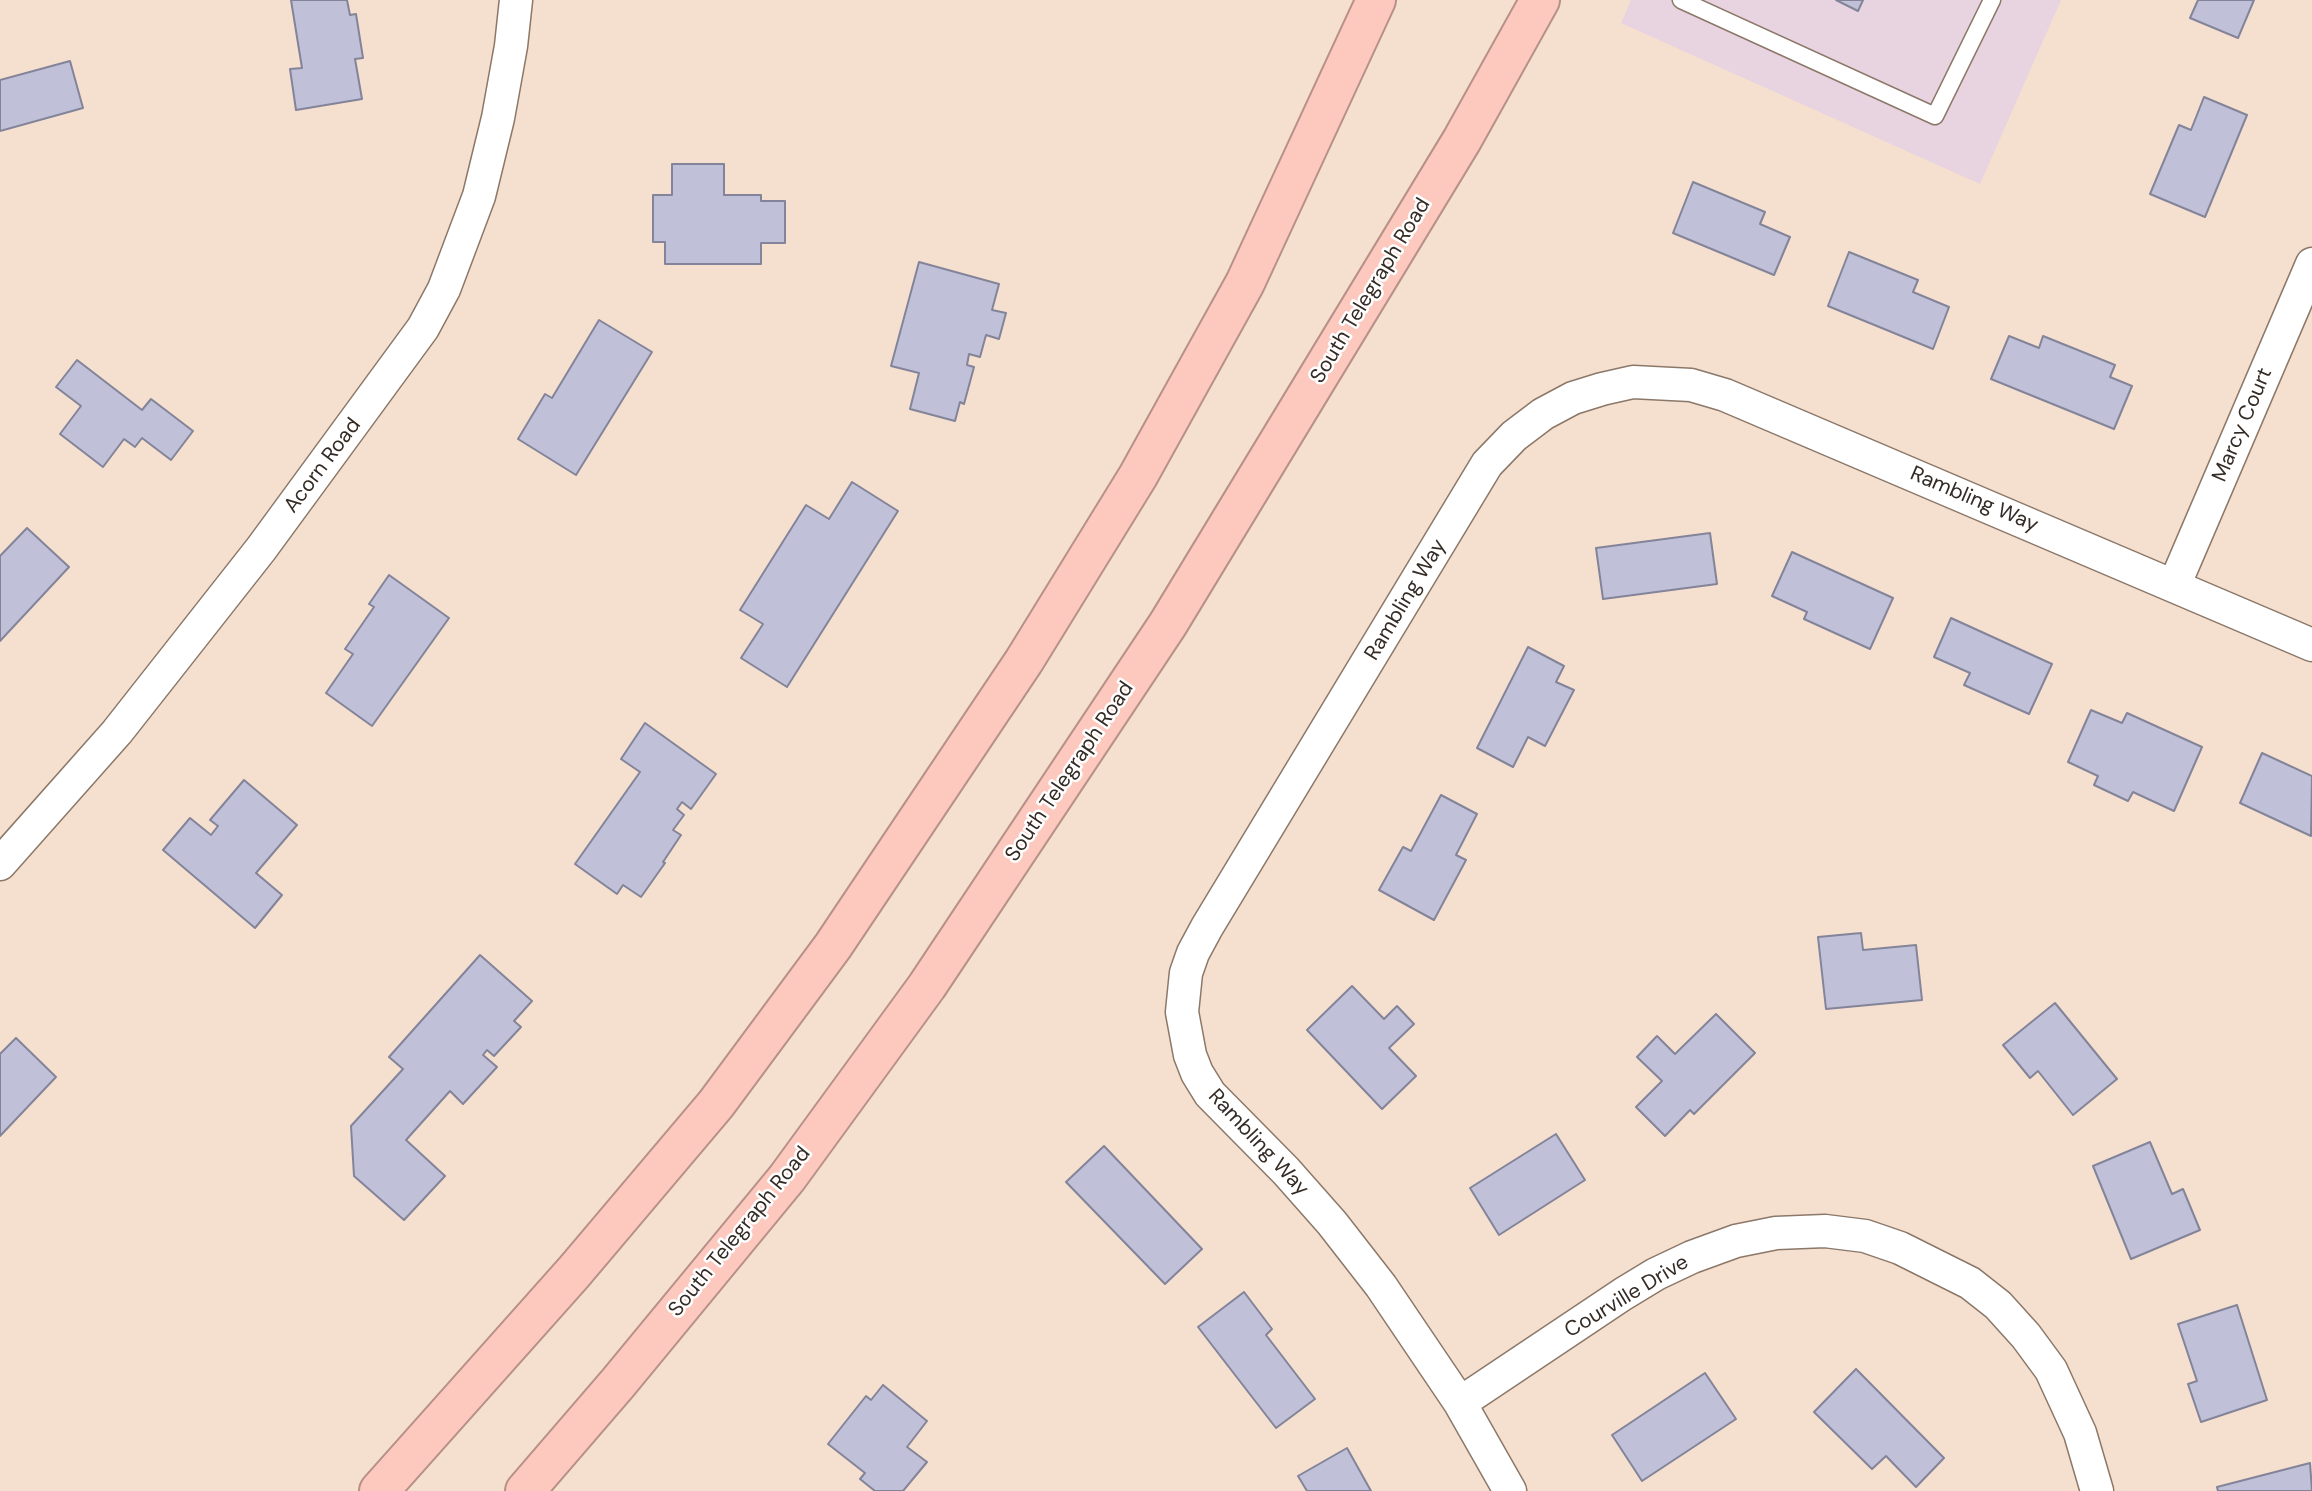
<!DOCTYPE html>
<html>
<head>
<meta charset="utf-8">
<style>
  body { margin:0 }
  canvas { display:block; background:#f5dfcf }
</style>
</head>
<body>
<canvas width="2312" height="1491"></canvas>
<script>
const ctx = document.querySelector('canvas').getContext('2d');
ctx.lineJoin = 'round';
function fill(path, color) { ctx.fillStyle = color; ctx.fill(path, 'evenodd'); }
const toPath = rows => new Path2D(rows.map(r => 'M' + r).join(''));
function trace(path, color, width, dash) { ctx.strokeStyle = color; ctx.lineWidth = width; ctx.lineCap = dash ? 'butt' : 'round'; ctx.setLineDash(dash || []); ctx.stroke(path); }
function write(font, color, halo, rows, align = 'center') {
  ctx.font = font + ' "DM Sans",sans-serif'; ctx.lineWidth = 5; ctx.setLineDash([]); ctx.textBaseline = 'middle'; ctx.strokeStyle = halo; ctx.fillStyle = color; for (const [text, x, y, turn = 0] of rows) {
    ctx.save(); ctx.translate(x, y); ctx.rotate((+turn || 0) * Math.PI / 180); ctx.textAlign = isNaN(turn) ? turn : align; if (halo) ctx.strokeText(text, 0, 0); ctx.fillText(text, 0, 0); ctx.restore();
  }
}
fill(toPath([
  [1631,0,2061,0,1980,184,1621,23]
]), '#e8d3e0');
const building = toPath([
  [291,0,347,0,350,15,356,14,363,58,355,59,362,99,296,110,290,69,302,68,291,0],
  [1836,0,1863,0,1858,11,1836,0],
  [2198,0,2254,0,2238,38,2190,18,2198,0],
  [70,61,83,108,0,131,0,80,70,61],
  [2204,97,2247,115,2205,217,2150,194,2179,125,2191,130,2204,97],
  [672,164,724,164,724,195,761,195,761,201,785,201,785,243,761,243,761,264,665,264,665,242,653,242,653,195,672,195,672,164],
  [1693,182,1765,212,1760,224,1790,237,1774,275,1673,233,1693,182],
  [1849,252,1918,280,1913,292,1949,307,1933,349,1828,306,1849,252],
  [919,262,999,284,992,310,1006,313,999,339,986,335,980,357,969,354,967,365,974,367,964,404,960,402,955,421,910,409,919,373,891,366,919,262],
  [599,320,652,352,576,475,518,439,545,394,552,398,599,320],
  [2009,336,2039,348,2043,336,2115,365,2110,377,2132,386,2114,429,1991,379,2009,336],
  [77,360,142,410,151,399,193,431,171,460,142,438,135,447,124,439,103,467,60,434,81,406,56,387,77,360],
  [852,482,898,511,787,687,741,658,763,624,740,610,806,505,829,519,852,482],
  [27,528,69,567,0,641,0,556,27,528],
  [1710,533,1717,584,1603,599,1596,548,1710,533],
  [1792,552,1893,598,1870,649,1804,619,1807,612,1772,596,1792,552],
  [389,575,449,618,372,726,326,693,353,654,345,649,374,607,369,604,389,575],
  [1951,618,2052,664,2029,714,1964,685,1970,673,1934,657,1951,618],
  [1528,647,1564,666,1556,682,1574,690,1545,746,1528,737,1513,767,1477,748,1528,647],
  [2091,710,2122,723,2127,713,2202,747,2174,811,2133,792,2128,801,2094,785,2098,776,2068,762,2091,710],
  [645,723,716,774,691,809,682,802,677,809,684,815,673,830,681,835,663,862,665,863,641,897,623,885,617,894,575,864,640,772,621,759,645,723],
  [2262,753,2312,776,2311,836,2240,803,2262,753],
  [244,780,297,825,256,873,282,895,255,928,163,850,190,818,211,835,218,826,210,820,244,780],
  [1441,795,1477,814,1456,855,1466,860,1434,920,1379,890,1403,847,1411,851,1441,795],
  [1861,933,1863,950,1916,945,1922,1000,1826,1009,1818,937,1861,933],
  [480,955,532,1001,514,1021,521,1027,494,1056,487,1050,483,1055,497,1067,463,1104,450,1091,406,1140,445,1176,404,1220,354,1176,351,1126,403,1069,389,1057,480,955],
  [1352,986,1384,1019,1397,1006,1414,1024,1389,1048,1416,1076,1382,1109,1307,1030,1352,986],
  [2055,1003,2117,1079,2073,1115,2038,1071,2030,1078,2003,1045,2055,1003],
  [1716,1014,1755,1053,1694,1114,1690,1110,1665,1136,1636,1107,1662,1081,1637,1057,1657,1036,1675,1054,1716,1014],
  [16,1038,56,1077,0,1136,0,1054,16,1038],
  [1556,1134,1585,1180,1499,1235,1470,1188,1556,1134],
  [2150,1142,2172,1194,2183,1189,2200,1230,2131,1259,2093,1166,2150,1142],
  [1104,1146,1202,1249,1165,1284,1066,1182,1104,1146],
  [1244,1292,1272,1329,1266,1335,1315,1399,1276,1428,1198,1327,1244,1292],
  [2237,1305,2267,1400,2201,1422,2188,1384,2197,1381,2178,1324,2237,1305],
  [1856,1369,1944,1458,1916,1487,1886,1456,1872,1469,1814,1412,1856,1369],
  [1705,1373,1736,1419,1642,1481,1612,1435,1705,1373],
  [883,1385,927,1421,907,1447,927,1462,903,1491,875,1491,860,1479,865,1473,828,1444,866,1396,871,1400,883,1385],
  [1347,1448,1371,1491,1307,1491,1298,1476,1347,1448],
  [2310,1463,2312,1491,2218,1491,2217,1487,2310,1463]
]);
fill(building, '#c0c1d8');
trace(building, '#838499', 2);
const lane = toPath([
  [1681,0,1935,116,1992,0]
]);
const street = toPath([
  [2174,586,2312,264],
  [0,864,117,732,261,549,423,328,444,289,479,196,498,118,511,46,516,0],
  [1460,1403,1623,1294,1656,1274,1692,1257,1736,1241,1776,1233,1825,1231,1865,1236,1900,1248,1970,1283,1998,1305,2026,1336,2051,1370,2080,1433,2097,1491],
  [1510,1491,1460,1403,1381,1286,1332,1223,1286,1171,1210,1094,1197,1073,1190,1055,1182,1012,1186,973,1193,953,1207,927,1487,464,1514,436,1543,414,1573,398,1602,389,1633,382,1691,385,1725,395,2312,645]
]);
const highway = toPath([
  [379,1491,574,1272,716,1104,833,946,1024,661,1138,476,1245,283,1376,0],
  [525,1491,618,1383,787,1178,927,986,1168,624,1462,140,1540,0]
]);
trace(lane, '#8b7869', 19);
trace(street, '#8b7869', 35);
trace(highway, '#b79188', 42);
trace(lane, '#fff', 16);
trace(street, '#fff', 32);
trace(highway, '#fdc8be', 38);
write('21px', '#342b25', '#fff', [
  ["South Telegraph Road",1371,291,-59],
  ["Marcy Court",2243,425,-67],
  ["Acorn Road",323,466,-53],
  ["Rambling Way",1974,500,23],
  ["Rambling Way",1406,600,-59],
  ["South Telegraph Road",1070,772,-56],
  ["Rambling Way",1258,1143,47],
  ["South Telegraph Road",740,1232,-51],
  ["Courville Drive",1627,1297,-31]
]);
</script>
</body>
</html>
